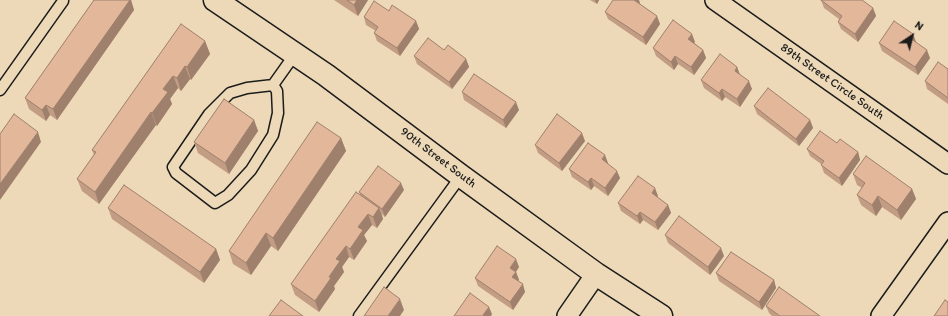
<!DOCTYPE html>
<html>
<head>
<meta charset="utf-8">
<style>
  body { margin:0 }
  #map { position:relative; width:948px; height:316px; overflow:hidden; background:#edd9b7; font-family:Itim,sans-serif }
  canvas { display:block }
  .north { position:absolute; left:892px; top:16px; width:40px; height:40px; -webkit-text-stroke:3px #edd9b7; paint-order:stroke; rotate:35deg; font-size:11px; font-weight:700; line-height:16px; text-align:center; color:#1c1c1c }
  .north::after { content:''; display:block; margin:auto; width:14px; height:18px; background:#1c1c1c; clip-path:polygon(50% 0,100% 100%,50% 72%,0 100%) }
</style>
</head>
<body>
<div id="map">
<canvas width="948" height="316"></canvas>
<div class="north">N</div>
</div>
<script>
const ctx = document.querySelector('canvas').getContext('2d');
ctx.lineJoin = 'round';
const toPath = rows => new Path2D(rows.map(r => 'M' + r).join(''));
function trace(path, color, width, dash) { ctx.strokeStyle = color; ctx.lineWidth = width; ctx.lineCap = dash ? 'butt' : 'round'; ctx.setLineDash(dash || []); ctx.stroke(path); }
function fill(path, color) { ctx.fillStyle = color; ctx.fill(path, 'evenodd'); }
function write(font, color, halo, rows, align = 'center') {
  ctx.font = font + ' Itim,sans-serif'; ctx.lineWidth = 4; ctx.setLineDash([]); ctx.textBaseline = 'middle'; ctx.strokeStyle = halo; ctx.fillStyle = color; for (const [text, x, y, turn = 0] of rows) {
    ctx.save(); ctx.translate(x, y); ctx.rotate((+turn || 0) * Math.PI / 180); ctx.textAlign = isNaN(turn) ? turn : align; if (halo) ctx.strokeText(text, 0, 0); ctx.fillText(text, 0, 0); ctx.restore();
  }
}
const lane = toPath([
  [273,85,277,91,278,113,273,135,251,170,228,195,215,203,176,173,173,167,209,114,230,93,247,88,273,85],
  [273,85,295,54],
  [0,90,63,1,63,0],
  [359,316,461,176]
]);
const street = toPath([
  [715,0,948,164],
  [567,316,596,274],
  [881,316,948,222]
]);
const secondary = toPath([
  [215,0,326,75,461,176,596,274,661,316]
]);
trace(lane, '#1c1c1c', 13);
trace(street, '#1c1c1c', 22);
trace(secondary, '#1c1c1c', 25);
trace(lane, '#edd9b7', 10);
trace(street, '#edd9b7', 19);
trace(secondary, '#edd9b7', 22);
fill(toPath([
  [94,0,131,0,134,10,57,120,50,115,46,121,29,109,25,98],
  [334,0,368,0,358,16],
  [590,0,599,0,597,4],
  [821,0,873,8,876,16,858,42,841,29,838,22,839,19,824,8],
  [640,3,639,4,660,24,646,45,608,19,605,12],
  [389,11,416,21,419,29,400,56,377,41,374,33,376,31,366,25,364,17],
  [913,34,916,42,930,58,918,75,882,51,879,43],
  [205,41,210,54,191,80,190,79,181,91,178,88,170,99,172,104,157,126,156,125,99,204,82,191,77,179,94,155,92,150],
  [695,42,694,43,703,50,706,58,694,75,678,64,674,70,656,56,653,48],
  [444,50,466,59,469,67,452,89,417,64,414,56],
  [737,67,740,75,752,89,740,107,725,97,722,101,704,88,701,80],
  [948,69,948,104,927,89,925,81],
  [462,92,519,110,506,128,464,100],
  [754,106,810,120,813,128,799,146,757,114],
  [254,120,258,131,229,174,198,153,194,142],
  [341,138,346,151,278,251,271,246,251,275,233,264,229,251],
  [585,141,562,171,538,153,535,145],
  [837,143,858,152,860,160,842,186,824,173,821,164,810,156,807,149],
  [607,163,620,178,608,196,594,186,591,190,572,177,569,169],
  [853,174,912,189,916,199,901,220,882,207,876,216,861,205,857,195,862,188,857,185],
  [404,190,385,217,382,214,383,219,377,228,372,225,364,235,367,241,354,260,349,257,342,267,344,272,334,286,335,289,319,312,295,295,291,284,360,194,359,192],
  [658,196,657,197,668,205,671,213,658,230,643,220,640,224,621,211,618,203],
  [108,208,216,249,220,260,204,283,112,219],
  [665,235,724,256,710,275,668,243],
  [519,267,516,272,519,280,518,281,525,292,513,310,478,286,475,278],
  [716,273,774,280,776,288,762,310,719,281],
  [766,306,820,316,772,316,769,313]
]), '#c29d84');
fill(toPath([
  [126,0,131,0,134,10,57,120,53,109],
  [357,0,368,0,358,16,354,5],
  [595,0,599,0,597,4],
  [634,0,639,0,640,3,636,8],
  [873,8,876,16,858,42,855,34],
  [657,16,660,24,646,45,643,37],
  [416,21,419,29,400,56,397,48],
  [692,34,695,42,691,47,688,39],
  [913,34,916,42,913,46,910,38],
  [205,41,210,54,191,80,187,67],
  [703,50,706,58,694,75,691,67],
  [927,50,930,58,918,75,915,67],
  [675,56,678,64,674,70,671,62],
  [466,59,469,67,452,89,449,82],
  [185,66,190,79,181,91,177,78],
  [737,67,740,75,735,71],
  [173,76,178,88,170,99,172,104,157,126,152,113,163,89],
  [749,81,752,89,740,107,737,99],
  [722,89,725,97,722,101,719,93],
  [516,102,519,110,506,128,503,120],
  [46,105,50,115,46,121,42,110],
  [151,112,156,125,99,204,95,192],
  [254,120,258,131,229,174,225,163],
  [810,120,813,128,799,146,796,139],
  [38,132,41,142,0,200,0,184],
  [582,133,585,141,562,171,559,163],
  [341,138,346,151,278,251,273,238],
  [858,152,860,160,842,186,839,178],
  [605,155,608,163,605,167,602,159],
  [617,171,620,178,608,196,605,188],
  [591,178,594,186,591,190,588,182],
  [401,183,404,190,385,217,382,209],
  [655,188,658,196,654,201,652,193],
  [912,189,916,199,901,220,897,210],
  [878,196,882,207,876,216,872,205],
  [668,205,671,213,658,230,655,222],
  [379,208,383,219,377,228,373,217],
  [640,212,643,220,640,224,637,216],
  [368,214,372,225,364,235,367,241,354,260,350,249,358,227],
  [266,233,271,246,251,275,246,263],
  [346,246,349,257,342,267,344,272,334,286,335,289,319,312,315,301,336,259],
  [721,248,724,256,710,275,708,267],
  [216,249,220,260,204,283,200,272],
  [516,259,519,267,513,276,510,268],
  [516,272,519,280,515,285,512,277],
  [774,280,776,288,762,310,759,302],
  [523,284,525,292,513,310,510,302],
  [400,299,404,310,400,316,388,316],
  [489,307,492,314,491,316,484,316,483,315]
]), '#9e806c');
const building = toPath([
  [94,0,130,0,53,109,46,105,42,110,25,98,94,0],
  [347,0,357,0,354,5,347,0],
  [613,0,634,0,657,16,643,37,605,12,613,0],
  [821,0,862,0,873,8,855,34,838,22,842,16,821,0],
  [374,1,389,11,392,5,416,21,397,48,374,33,378,27,364,17,374,1],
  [673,20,692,34,688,39,703,50,691,67,675,56,671,62,653,48,673,20],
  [894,21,913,34,910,38,927,50,915,67,879,43,894,21],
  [181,24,205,41,187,67,185,66,177,78,173,76,163,89,168,92,152,113,151,112,95,192,77,179,96,152,92,150,181,24],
  [428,38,444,50,448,45,466,59,449,82,414,56,428,38],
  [720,54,737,67,735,71,749,81,737,99,722,89,719,93,701,80,720,54],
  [938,62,948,69,948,98,925,81,938,62],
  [474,74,516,102,503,120,462,92,474,74],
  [768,88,810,120,796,139,754,106,768,88],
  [224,99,254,120,225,163,194,142,224,99],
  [14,114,38,132,0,184,0,134,14,114],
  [557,114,582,133,559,163,535,145,557,114],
  [317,122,341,138,273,238,266,233,246,263,229,251,317,122],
  [820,131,837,143,840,139,858,152,839,178,821,165,824,161,807,149,820,131],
  [588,143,605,155,602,159,617,171,605,188,591,178,588,182,569,169,588,143],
  [866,156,912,189,897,210,878,196,872,205,857,195,865,183,853,174,866,156],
  [378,166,401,183,382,209,359,192,378,166],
  [638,176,655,188,652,193,668,205,655,222,640,212,637,216,618,203,638,176],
  [124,185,216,249,200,272,108,208,124,185],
  [356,192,379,208,373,217,368,214,358,227,363,230,350,249,346,246,336,259,340,261,329,277,331,278,315,301,291,284,356,192],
  [679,216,721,248,708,267,665,235,679,216],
  [497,246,516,259,510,268,516,272,512,277,523,284,510,302,475,278,497,246],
  [731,252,774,280,759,302,716,273,731,252],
  [384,287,400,299,388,316,364,316,384,287],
  [779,287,820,316,780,316,766,306,779,287],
  [470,293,489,307,483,315,485,316,454,316,470,293],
  [281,300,303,316,269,316,281,300],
  [945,300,948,302,948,316,934,316,945,300]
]);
fill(building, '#e2b79a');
trace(building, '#9e806c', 1);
write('12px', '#1c1c1c', '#edd9b7', [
  ["89th Street Circle South",832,82,35],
  ["90th Street South",438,158,37]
]);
</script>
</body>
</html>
